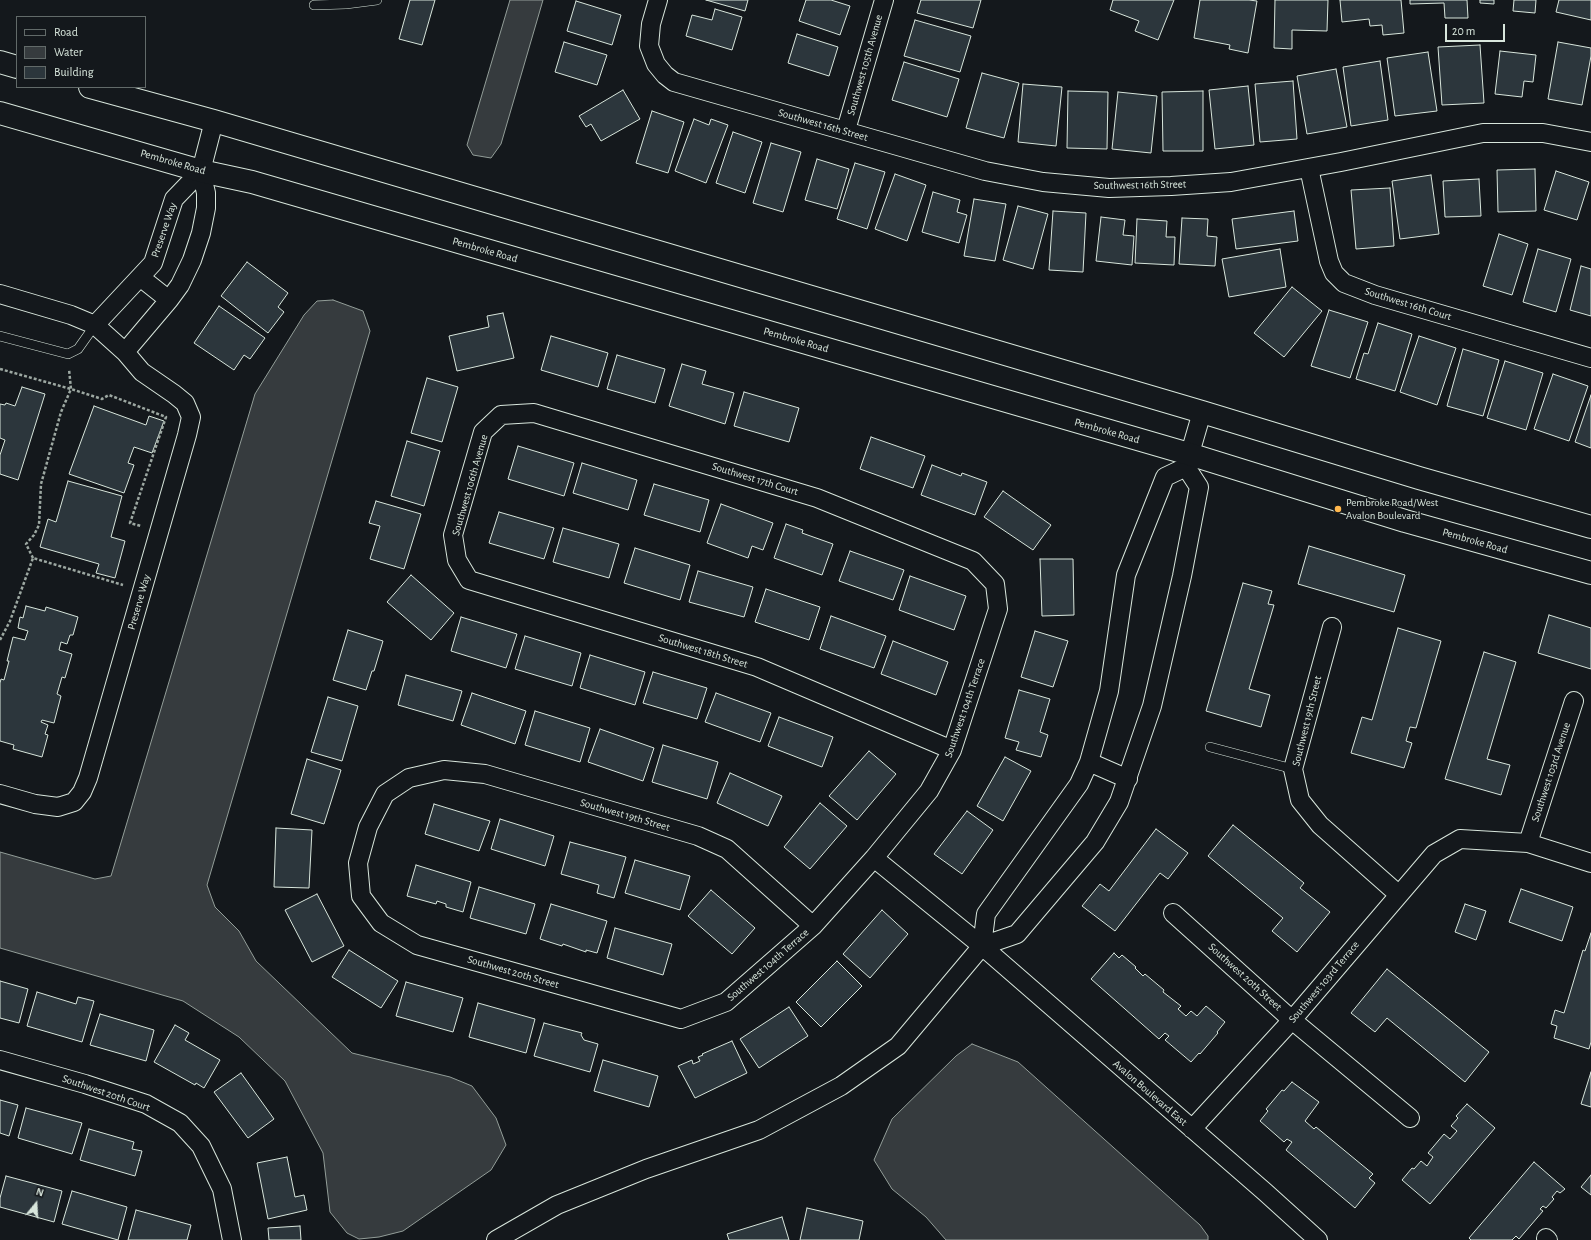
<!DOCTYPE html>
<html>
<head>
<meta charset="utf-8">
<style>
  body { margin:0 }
  #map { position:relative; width:1591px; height:1240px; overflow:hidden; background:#14181c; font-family:"Alegreya Sans",sans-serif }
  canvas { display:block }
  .legend { position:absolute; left:16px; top:16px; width:130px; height:72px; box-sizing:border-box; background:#14181c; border:1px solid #626a69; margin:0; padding:5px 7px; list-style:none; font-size:12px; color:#d8e6dc }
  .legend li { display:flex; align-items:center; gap:8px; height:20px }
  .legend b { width:20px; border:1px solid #626a69 }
  .north { position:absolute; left:16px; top:1184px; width:40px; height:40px; -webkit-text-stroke:3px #14181c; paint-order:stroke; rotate:18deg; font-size:11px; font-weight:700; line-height:16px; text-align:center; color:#d8e6dc }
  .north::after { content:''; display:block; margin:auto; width:14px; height:18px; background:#d8e6dc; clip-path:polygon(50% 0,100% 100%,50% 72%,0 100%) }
  .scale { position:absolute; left:1445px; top:24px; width:60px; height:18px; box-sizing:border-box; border:2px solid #d8e6dc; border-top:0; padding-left:5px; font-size:12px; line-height:14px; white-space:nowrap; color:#d8e6dc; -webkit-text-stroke:3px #14181c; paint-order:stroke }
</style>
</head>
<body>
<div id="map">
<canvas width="1591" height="1240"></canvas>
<ul class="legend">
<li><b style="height:5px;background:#14181c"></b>Road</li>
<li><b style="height:11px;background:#363b3e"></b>Water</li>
<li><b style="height:11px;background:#2c363c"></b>Building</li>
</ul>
<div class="north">N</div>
<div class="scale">20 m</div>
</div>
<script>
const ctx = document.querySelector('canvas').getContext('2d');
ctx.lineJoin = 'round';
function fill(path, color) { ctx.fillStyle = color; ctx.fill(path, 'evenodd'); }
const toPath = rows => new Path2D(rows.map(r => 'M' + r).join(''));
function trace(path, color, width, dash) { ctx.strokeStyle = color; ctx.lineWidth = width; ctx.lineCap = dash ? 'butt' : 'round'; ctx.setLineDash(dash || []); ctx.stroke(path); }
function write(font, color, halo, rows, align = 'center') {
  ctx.font = font + ' "Alegreya Sans",sans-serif'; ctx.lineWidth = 3; ctx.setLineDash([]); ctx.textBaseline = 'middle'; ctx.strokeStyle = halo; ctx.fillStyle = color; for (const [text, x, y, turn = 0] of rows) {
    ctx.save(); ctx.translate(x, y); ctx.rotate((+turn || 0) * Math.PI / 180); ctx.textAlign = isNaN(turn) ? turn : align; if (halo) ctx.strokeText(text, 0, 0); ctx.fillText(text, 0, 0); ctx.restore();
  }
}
const water = toPath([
  [510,0,543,0,501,144,491,158,473,155,467,145,510,0],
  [333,300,363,311,370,331,207,885,215,907,239,931,256,961,352,1053,450,1077,472,1086,496,1118,506,1145,491,1170,403,1231,379,1237,359,1239,347,1233,330,1212,323,1153,285,1081,239,1037,183,1001,0,948,0,852,95,879,111,876,255,394,304,315,317,301,333,300],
  [972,1044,1018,1062,1200,1225,1208,1236,1208,1240,946,1240,926,1217,892,1189,874,1160,892,1119,956,1056,972,1044]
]);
fill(water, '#363b3e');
trace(water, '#939e99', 1);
const building = toPath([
  [410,0,435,0,422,45,399,39,410,0],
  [706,0,748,0,745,11,706,0],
  [806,0,831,0,850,6,840,35,799,21,806,0],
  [921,0,981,0,973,28,917,13,921,0],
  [1113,0,1174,0,1158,40,1135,31,1139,21,1110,10,1113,0],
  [1200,0,1249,0,1257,1,1248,53,1229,49,1230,45,1194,38,1200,0],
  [1275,0,1328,0,1327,31,1292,30,1292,49,1274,48,1275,0],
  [1340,0,1401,0,1404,33,1383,35,1382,25,1370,26,1369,19,1342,22,1340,0],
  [1410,0,1467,0,1468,18,1445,18,1444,3,1410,4,1410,0],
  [1480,0,1494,0,1494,4,1480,3,1480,0],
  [1514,0,1536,0,1535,13,1513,11,1514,0],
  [1559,0,1591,0,1591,20,1556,12,1559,0],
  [576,1,621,15,612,45,567,31,576,1],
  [715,9,742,17,732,50,686,36,692,15,712,20,715,9],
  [915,20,971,36,960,72,904,56,915,20],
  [797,34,838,47,829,76,788,63,797,34],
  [564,42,607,55,597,85,555,72,564,42],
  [1558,42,1591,48,1591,56,1582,105,1548,99,1558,42],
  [1480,45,1484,103,1442,105,1438,47,1480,45],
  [1500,51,1536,55,1533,82,1524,81,1522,97,1495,94,1500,51],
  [1428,52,1437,111,1395,116,1387,58,1428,52],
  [1380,61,1388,120,1351,126,1343,67,1380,61],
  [904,62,959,79,947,117,892,100,904,62],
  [1336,69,1347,127,1307,134,1297,76,1336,69],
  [982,73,1019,83,1004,138,966,128,982,73],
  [1293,81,1297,139,1260,142,1255,84,1293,81],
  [1023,84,1062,87,1056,146,1018,142,1023,84],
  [1248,86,1254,145,1215,149,1209,90,1248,86],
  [623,90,640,119,601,141,591,124,586,127,579,116,623,90],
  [1068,91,1108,92,1107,149,1067,148,1068,91],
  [1203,91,1203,151,1163,151,1162,92,1203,91],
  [1118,92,1157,96,1151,153,1112,149,1118,92],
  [652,111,684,122,668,173,636,163,652,111],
  [694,119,709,125,711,119,728,125,706,183,675,171,694,119],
  [733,132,762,142,745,193,716,183,733,132],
  [771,143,801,152,783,212,753,203,771,143],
  [817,159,849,169,837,209,805,200,817,159],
  [855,163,885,172,867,229,837,219,855,163],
  [1535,169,1536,211,1498,212,1497,170,1535,169],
  [1556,171,1589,182,1577,220,1544,210,1556,171],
  [895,174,926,185,907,241,875,229,895,174],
  [1431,175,1439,234,1400,239,1392,181,1431,175],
  [1479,179,1481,216,1445,217,1443,181,1479,179],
  [1390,188,1394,246,1356,249,1351,190,1390,188],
  [933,192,960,200,957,212,967,215,959,243,922,232,933,192],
  [974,199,1006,204,995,261,964,256,974,199],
  [1018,206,1048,214,1033,269,1003,260,1018,206],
  [1053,211,1086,213,1083,272,1049,270,1053,211],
  [1294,211,1298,241,1236,249,1232,219,1294,211],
  [1101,217,1125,220,1123,235,1134,236,1132,265,1096,261,1101,217],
  [1182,218,1208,219,1207,236,1217,237,1215,266,1179,264,1182,218],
  [1137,219,1167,221,1166,237,1175,237,1174,265,1135,263,1137,219],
  [1499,234,1528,244,1512,295,1483,286,1499,234],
  [1280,249,1286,287,1229,297,1222,259,1280,249],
  [1538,249,1571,259,1556,312,1523,302,1538,249],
  [247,262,288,293,278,307,284,312,268,333,221,296,247,262],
  [1581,266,1591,269,1591,316,1570,310,1581,266],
  [1292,287,1322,311,1284,357,1254,333,1292,287],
  [219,306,265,338,250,359,244,355,234,370,194,343,219,306],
  [1329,310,1368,322,1350,378,1311,366,1329,310],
  [503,313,514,358,457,371,449,336,489,327,487,316,503,313],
  [1378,323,1412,334,1395,391,1356,379,1364,353,1368,354,1378,323],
  [551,336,608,353,598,387,541,370,551,336],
  [1419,336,1456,348,1437,405,1400,392,1419,336],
  [1463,349,1499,360,1483,416,1447,406,1463,349],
  [617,355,665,369,655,403,607,389,617,355],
  [1505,361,1543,373,1526,430,1487,418,1505,361],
  [682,364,706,371,702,384,734,393,725,424,669,406,682,364],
  [1553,374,1588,386,1569,441,1534,429,1553,374],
  [427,378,458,387,442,442,411,433,427,378],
  [22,387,45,394,18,480,0,474,0,455,5,440,0,438,0,404,5,405,6,403,15,406,22,387],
  [744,392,799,408,789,442,734,426,744,392],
  [1591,395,1591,448,1575,442,1591,395],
  [94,406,146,425,149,416,164,421,152,453,134,447,128,463,134,465,124,493,69,474,94,406],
  [871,437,925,456,913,488,860,469,871,437],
  [407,441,440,451,424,506,391,496,407,441],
  [518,446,574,463,564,496,508,479,518,446],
  [582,463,637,480,628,510,573,493,582,463],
  [932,465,961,476,962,473,987,482,975,515,921,495,932,465],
  [68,481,122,496,111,537,125,541,115,578,96,573,99,564,40,547,48,519,56,522,68,481],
  [654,484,709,500,700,532,644,515,654,484],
  [1003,491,1051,525,1033,550,984,517,1003,491],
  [376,501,421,514,404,569,370,559,380,526,369,523,376,501],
  [721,504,773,523,763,550,752,546,748,558,707,543,721,504],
  [499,512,554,528,544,559,489,543,499,512],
  [786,524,803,530,802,533,833,544,822,575,774,558,786,524],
  [563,528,619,544,609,578,553,562,563,528],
  [1309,546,1405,575,1394,612,1298,584,1309,546],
  [635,548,690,565,680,600,624,583,635,548],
  [850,551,904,570,893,600,839,581,850,551],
  [1040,559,1073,559,1074,615,1042,616,1040,559],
  [698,571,753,587,744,617,689,602,698,571],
  [411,575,454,613,431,640,387,602,411,575],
  [910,576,966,596,954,630,899,610,910,576],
  [1243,583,1272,591,1268,604,1274,605,1249,689,1270,695,1261,727,1206,711,1243,583],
  [766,589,820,607,809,640,755,622,766,589],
  [26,606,45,611,46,607,78,617,73,635,70,635,67,644,61,642,59,650,72,654,65,678,62,677,57,694,61,696,54,723,42,720,41,722,48,725,45,734,48,735,42,757,13,749,14,745,0,741,0,683,1,679,4,680,9,661,7,661,13,637,25,640,28,631,18,628,20,617,23,618,26,606],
  [1549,615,1591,628,1591,669,1538,653,1549,615],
  [831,616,886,636,874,668,820,649,831,616],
  [461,617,517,634,506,668,451,651,461,617],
  [1398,628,1441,641,1416,728,1410,727,1406,741,1412,743,1404,768,1351,753,1362,717,1372,720,1398,628],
  [348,630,383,641,374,671,372,671,366,690,333,680,348,630],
  [1035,631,1068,641,1053,687,1021,677,1035,631],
  [525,636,581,653,572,686,515,669,525,636],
  [893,641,948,662,936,695,881,674,893,641],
  [1484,652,1516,662,1487,759,1510,765,1501,795,1445,779,1484,652],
  [590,655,645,672,635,705,580,688,590,655],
  [653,672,707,688,697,719,643,703,653,672],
  [406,675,462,691,453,721,398,705,406,675],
  [1019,690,1050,699,1040,732,1048,735,1041,757,1016,750,1019,742,1005,738,1019,690],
  [472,693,526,711,515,744,461,725,472,693],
  [716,693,771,713,760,742,705,722,716,693],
  [328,697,358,706,342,761,311,752,328,697],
  [535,711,590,728,580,762,525,745,535,711],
  [779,717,833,737,822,767,768,746,779,717],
  [600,729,654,748,643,781,588,762,600,729],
  [663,745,718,762,707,799,652,782,663,745],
  [869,751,896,774,857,820,829,796,869,751],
  [1005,757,1031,771,1003,821,977,806,1005,757],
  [307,759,341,770,324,824,291,814,307,759],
  [730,773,782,796,768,826,717,803,730,773],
  [820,803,847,826,810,869,784,847,820,803],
  [434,804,490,821,479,851,425,834,434,804],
  [967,811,993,830,962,874,934,854,967,811],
  [500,819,554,836,545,866,491,849,500,819],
  [1233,825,1304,883,1300,888,1330,912,1297,952,1272,931,1283,918,1208,856,1233,825],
  [276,828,312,830,309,888,274,887,276,828],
  [1156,829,1188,853,1168,879,1160,873,1115,931,1082,906,1100,884,1109,891,1156,829],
  [570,842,626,857,614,898,597,893,599,885,561,874,570,842],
  [635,860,690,876,680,910,625,893,635,860],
  [416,865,471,882,463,912,446,907,446,904,437,901,436,904,407,896,416,865],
  [479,887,535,904,526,934,470,918,479,887],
  [1521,889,1573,907,1562,941,1509,922,1521,889],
  [711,890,755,928,732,954,688,916,711,890],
  [317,894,344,946,312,962,285,910,317,894],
  [551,904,607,921,597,953,586,950,586,952,563,944,562,946,540,939,551,904],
  [1465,904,1486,911,1476,940,1455,932,1465,904],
  [882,910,908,934,870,978,843,954,882,910],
  [615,928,672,944,663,975,607,958,615,928],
  [1591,933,1591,1042,1589,1049,1554,1038,1557,1026,1551,1024,1555,1010,1564,1013,1583,950,1585,951,1591,933],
  [349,950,398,981,381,1008,332,977,349,950],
  [1114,953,1119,958,1122,955,1136,967,1135,968,1143,976,1145,974,1164,990,1163,992,1181,1006,1178,1009,1186,1016,1191,1011,1197,1016,1206,1006,1225,1022,1217,1032,1218,1033,1200,1054,1199,1053,1191,1062,1165,1040,1169,1036,1165,1033,1159,1039,1091,979,1114,953],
  [837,961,862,986,821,1027,796,1002,837,961],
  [1387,969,1489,1052,1465,1082,1387,1018,1375,1032,1351,1013,1387,969],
  [0,981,28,989,19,1023,0,1018,0,981],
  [406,982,463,998,453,1032,396,1016,406,982],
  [37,992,76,1004,78,997,94,1001,82,1042,27,1026,37,992],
  [478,1003,535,1019,526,1053,469,1037,478,1003],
  [789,1007,808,1036,759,1068,740,1039,789,1007],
  [100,1014,154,1030,146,1061,90,1045,100,1014],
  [544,1023,582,1033,581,1035,584,1040,598,1044,590,1072,534,1056,544,1023],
  [175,1025,189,1033,185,1040,220,1060,204,1088,196,1083,195,1085,154,1062,175,1025],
  [732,1041,747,1073,695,1098,678,1066,692,1060,693,1064,700,1061,698,1057,703,1055,702,1054,732,1041],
  [603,1060,658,1076,649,1107,594,1091,603,1060],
  [1591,1072,1591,1107,1581,1104,1591,1072],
  [241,1073,274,1119,248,1138,214,1092,241,1073],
  [1292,1082,1319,1102,1305,1121,1314,1129,1316,1127,1373,1174,1369,1178,1375,1183,1355,1208,1286,1150,1292,1142,1287,1139,1284,1142,1260,1121,1268,1111,1266,1109,1282,1090,1284,1091,1292,1082],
  [0,1100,18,1105,9,1136,0,1133,0,1100],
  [1467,1104,1495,1128,1430,1204,1402,1180,1412,1168,1414,1169,1421,1161,1427,1166,1433,1157,1428,1153,1444,1134,1450,1139,1457,1131,1451,1126,1458,1118,1456,1116,1467,1104],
  [26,1108,82,1123,72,1154,18,1138,26,1108],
  [89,1129,134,1142,132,1149,142,1151,135,1176,80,1160,89,1129],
  [287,1157,295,1197,304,1195,307,1210,268,1219,257,1163,287,1157],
  [1534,1162,1565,1189,1560,1193,1557,1191,1552,1197,1554,1199,1546,1208,1543,1206,1540,1209,1543,1211,1519,1239,1516,1236,1512,1240,1471,1240,1469,1238,1534,1162],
  [1591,1175,1591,1195,1581,1187,1591,1175],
  [6,1176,62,1191,54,1222,0,1207,0,1198,6,1176],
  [72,1191,127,1207,118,1240,62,1224,72,1191],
  [807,1208,863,1221,859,1240,800,1240,807,1208],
  [136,1210,191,1225,187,1240,128,1240,136,1210],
  [782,1217,789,1240,729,1240,727,1234,782,1217],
  [300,1226,301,1240,269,1240,268,1228,300,1226]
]);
fill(building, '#2c363c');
trace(building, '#d8e6dc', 1);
const service = toPath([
  [314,5,346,4,377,0],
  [0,336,68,354,78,349,95,325],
  [1210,747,1293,769]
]);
const minor = toPath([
  [658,0,651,24,649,46,656,64,665,75,674,82,985,171,1043,182,1109,188,1171,186,1231,182,1341,162,1483,133,1543,133,1591,142],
  [846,130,884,0],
  [1309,168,1329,261,1334,273,1344,283,1375,295,1591,358],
  [140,277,169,300],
  [0,294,71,315,95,325,125,352,142,372,174,394,185,403,191,417,187,435,88,778,82,792,74,802,58,807,35,804,0,794],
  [95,325,153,263,174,199,201,171],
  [125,352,169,300,180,285,192,260,201,233,206,208,206,193,201,171,214,121],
  [1332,627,1293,769,1300,800,1320,825,1398,894],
  [1089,762,1128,779],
  [1528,843,1574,701],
  [874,858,929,791,952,750,998,609,995,584,973,561,817,498,534,413,501,415,483,432,453,535,457,560,469,580,757,667,952,750],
  [1173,913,1292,1020,1410,1118],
  [813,926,727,849,698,836,485,774,444,770,409,778,385,794,368,827,358,863,361,896,381,923,417,945,681,1019,726,1002,813,926,874,858,982,946,1265,1192,1318,1240],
  [982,946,986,914,1079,784,1089,762,1109,691,1126,575,1165,477,1186,467],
  [0,1060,85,1084,146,1104,180,1123,201,1146,222,1189,232,1240],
  [1192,1129,1292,1020,1434,854,1460,839,1528,843,1591,863],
  [1546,1238,1548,1240],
  [496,1240,557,1205,646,1169,759,1130,841,1086,898,1046,982,946,1017,934,1095,842,1119,802,1152,706,1182,576,1199,487,1186,467,1202,412]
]);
const secondary = toPath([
  [0,62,17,67],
  [90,87,214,121,1202,412,1419,478,1591,527],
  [0,113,201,171,252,182,1189,454,1405,521,1591,573]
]);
trace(service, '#d8e6dc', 10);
trace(minor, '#d8e6dc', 20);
trace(secondary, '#d8e6dc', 24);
trace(toPath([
  [0,369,71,389,102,399,109,395,166,417,130,523,141,526],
  [33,558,26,544,34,535,39,525,41,484,61,412,71,389,69,369],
  [0,640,10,621,33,558,123,585]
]), '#9da8a2', 2.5, [3, 2]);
trace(service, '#14181c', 9);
trace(minor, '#14181c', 18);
trace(secondary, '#14181c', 22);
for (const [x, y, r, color] of [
  [1338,509,4,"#ffb74d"]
]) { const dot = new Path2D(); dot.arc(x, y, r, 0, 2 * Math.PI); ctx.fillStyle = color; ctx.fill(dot); trace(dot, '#14181c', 1.5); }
write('11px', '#d8e6dc', '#14181c', [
  ["Southwest 105th Avenue",865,65,-74],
  ["Southwest 16th Street",823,125,16],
  ["Pembroke Road",173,162,16],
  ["Southwest 16th Street",1140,185,-1],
  ["Preserve Way",164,230,-71],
  ["Pembroke Road",485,250,16],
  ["Southwest 16th Court",1408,304,17],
  ["Pembroke Road",796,340,16],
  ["Pembroke Road",1107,431,16],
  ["Southwest 17th Court",755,479,17],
  ["Southwest 106th Avenue",470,485,-74],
  ["Pembroke Road",1475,541,16],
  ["Preserve Way",139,602,-74],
  ["Southwest 18th Street",703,651,17],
  ["Southwest 104th Terrace",965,708,-71],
  ["Southwest 19th Street",1307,721,-76],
  ["Southwest 103rd Avenue",1551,772,-72],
  ["Southwest 19th Street",625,815,16],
  ["Southwest 104th Terrace",768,965,-41],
  ["Southwest 20th Street",513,972,16],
  ["Southwest 20th Street",1245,977,42],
  ["Southwest 103rd Terrace",1324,982,-50],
  ["Southwest 20th Court",106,1093,19],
  ["Avalon Boulevard East",1150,1093,41]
]);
write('11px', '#d8e6dc', '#14181c', [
  ["Pembroke Road/West",1346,503],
  ["Avalon Boulevard",1346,516]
], 'left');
</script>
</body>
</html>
